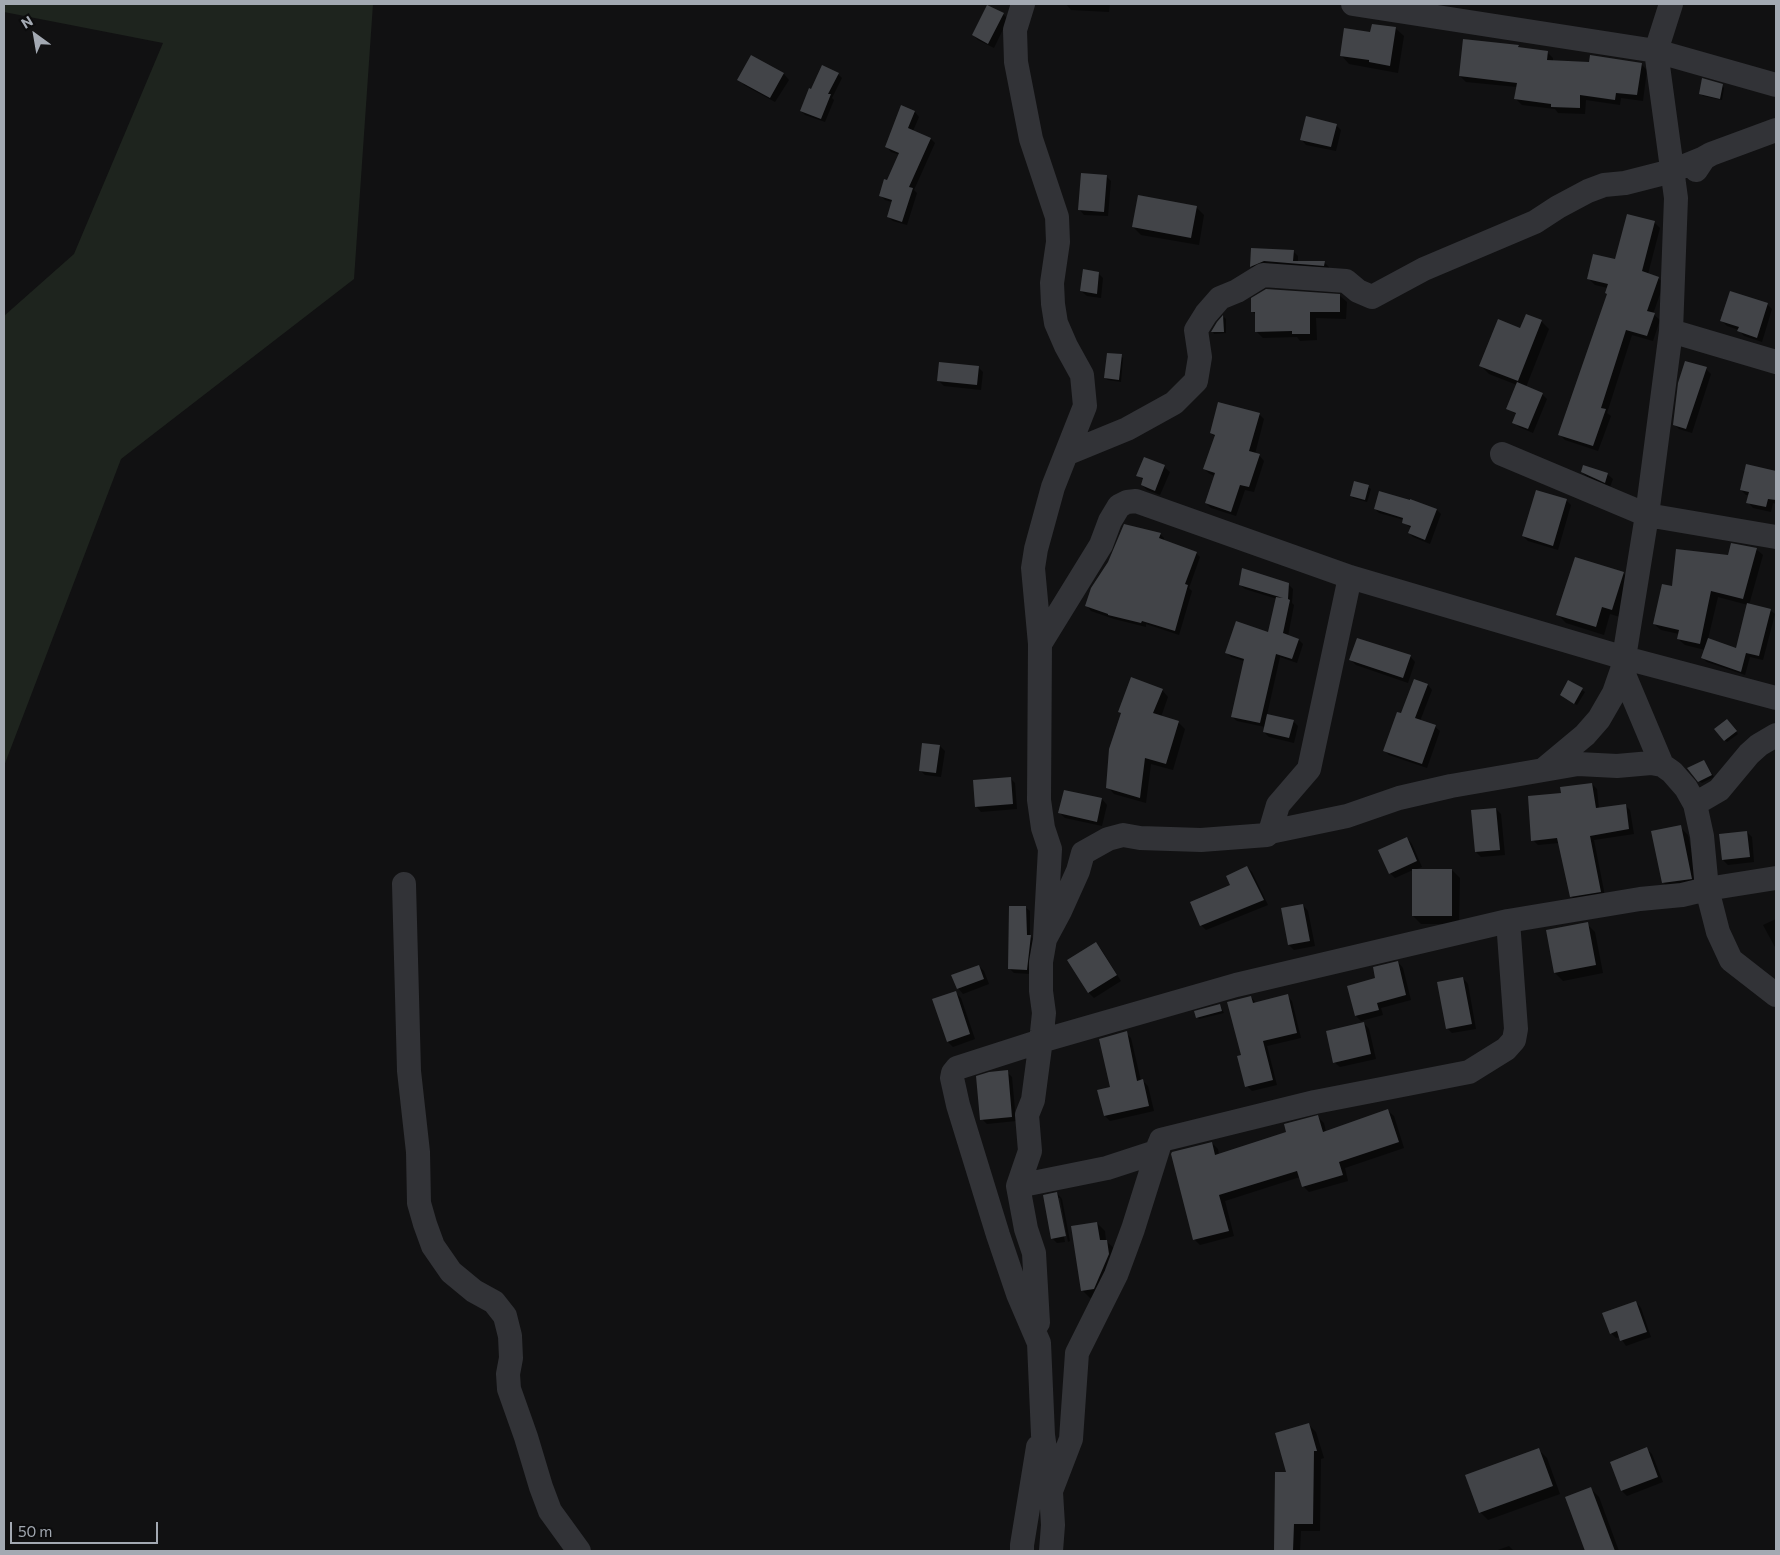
<!DOCTYPE html>
<html>
<head>
<meta charset="utf-8">
<style>
  body { margin:0 }
  #map { position:relative; width:1780px; height:1555px; overflow:hidden; background:#111112; font-family:Commissioner,sans-serif }
  canvas { display:block }
  .frame { position:absolute; inset:0; border:5px solid #a3a9b2; pointer-events:none }
  .north { position:absolute; left:10px; top:10px; width:50px; height:50px; -webkit-text-stroke:4px #0c0c0d; paint-order:stroke; rotate:328deg; font-size:14px; font-weight:700; line-height:20px; text-align:center; color:#a3a9b2 }
  .north::after { content:''; display:block; margin:auto; width:18px; height:22px; background:#a3a9b2; clip-path:polygon(50% 0,100% 100%,50% 72%,0 100%) }
  .scale { position:absolute; left:10px; top:1522px; width:148px; height:22px; box-sizing:border-box; border:2px solid #a3a9b2; border-top:0; padding-left:6px; font-size:15px; line-height:18px; white-space:nowrap; color:#a3a9b2; -webkit-text-stroke:4px #0c0c0d; paint-order:stroke }
</style>
</head>
<body>
<div id="map">
<canvas width="1780" height="1555"></canvas>
<div class="frame"></div>
<div class="north">N</div>
<div class="scale">50 m</div>
</div>
<script>
const ctx = document.querySelector('canvas').getContext('2d');
ctx.lineJoin = 'round';
function fill(path, color) { ctx.fillStyle = color; ctx.fill(path, 'evenodd'); }
const toPath = rows => new Path2D(rows.map(r => 'M' + r).join(''));
function trace(path, color, width, dash) { ctx.strokeStyle = color; ctx.lineWidth = width; ctx.lineCap = dash ? 'butt' : 'round'; ctx.setLineDash(dash || []); ctx.stroke(path); }
fill(toPath([
  [4,4,373,4,354,279,121,459,4,766,4,316,74,254,163,43,4,12]
]), '#1e241e');
fill(toPath([
  [1066,4,1110,4,1109,12,1071,10],
  [1003,14,1008,19,994,48,978,40,973,35],
  [1395,28,1404,36,1398,73,1349,64,1341,55,1371,34],
  [1518,46,1521,49,1547,52,1553,58,1553,62,1641,64,1647,70,1643,101,1621,98,1620,105,1586,100,1585,114,1558,113,1555,109,1522,105,1516,99,1517,87,1466,82,1460,76],
  [752,56,784,74,789,80,775,102,744,85,739,79],
  [838,74,842,78,832,98,834,100,825,122,805,115,801,111],
  [1722,85,1724,88,1722,100,1703,96,1701,94],
  [902,107,915,112,919,117,913,131,931,139,935,143,914,190,917,193,907,225,893,221,888,217,892,202,885,200,880,195,900,155,891,152,887,147],
  [1336,125,1341,130,1336,151,1306,145,1301,139],
  [1106,176,1111,181,1108,216,1084,215,1079,209],
  [1196,207,1204,215,1199,245,1141,235,1133,227],
  [1654,222,1660,228,1648,274,1658,278,1664,283,1653,314,1660,320,1653,341,1632,335,1607,413,1611,416,1598,451,1565,440,1559,434,1608,294,1608,288,1595,285,1589,279,1616,261],
  [1252,249,1293,251,1298,256,1298,262,1324,262,1329,267,1329,270,1256,271,1251,266],
  [1098,273,1103,278,1101,298,1087,296,1081,291],
  [1340,296,1347,302,1346,319,1316,318,1317,340,1300,341,1297,337,1263,338,1256,331,1256,315,1252,311],
  [1767,304,1772,309,1762,342,1744,336,1739,330,1727,326,1722,321],
  [1224,317,1226,319,1226,333,1214,334,1213,332],
  [1541,321,1549,329,1526,387,1542,394,1547,399,1533,433,1519,427,1514,422,1517,415,1507,408,1517,385,1489,374,1481,366],
  [1121,356,1123,358,1121,382,1108,380,1105,378],
  [978,367,983,372,981,390,944,386,939,381],
  [1706,369,1711,374,1692,433,1679,429,1674,424],
  [1259,414,1264,419,1255,454,1259,455,1264,461,1254,492,1245,490,1236,516,1211,508,1206,503,1215,476,1210,474,1204,469,1215,437,1211,433],
  [1746,466,1776,473,1776,504,1773,503,1771,512,1753,508,1748,502,1749,495,1746,495,1741,490],
  [1164,467,1170,472,1160,495,1147,490,1142,485,1144,481,1138,475],
  [1582,472,1607,474,1613,479,1610,487,1587,477],
  [1368,487,1371,489,1367,502,1353,498,1351,496],
  [1566,500,1571,505,1558,550,1528,541,1523,536],
  [1375,509,1437,510,1441,514,1430,544,1413,537,1409,533,1411,528,1403,522,1404,520,1379,513],
  [1160,534,1164,538,1164,541,1196,553,1200,557,1189,588,1192,591,1179,635,1146,624,1146,627,1114,619,1091,611,1087,606],
  [1756,549,1763,555,1749,605,1770,610,1775,614,1763,660,1750,657,1745,675,1707,662,1702,658,1705,650,1685,645,1678,639,1679,634,1661,630,1654,624,1673,588],
  [1718,597,1748,605,1737,649,1708,639],
  [1623,573,1631,581,1620,617,1610,614,1604,635,1566,623,1558,615],
  [1288,584,1293,589,1292,603,1294,605,1288,636,1299,640,1303,644,1297,663,1280,657,1267,715,1293,721,1298,726,1294,743,1269,737,1264,732,1265,727,1237,721,1232,717,1244,661,1231,657,1227,653,1269,633,1277,599,1245,589,1240,585],
  [1410,656,1415,662,1408,683,1356,665,1351,660],
  [1415,680,1428,685,1432,690,1420,721,1435,727,1440,731,1427,768,1389,755,1384,750,1401,715],
  [1569,682,1585,692,1577,705,1563,697],
  [1162,690,1168,697,1161,717,1179,723,1185,729,1173,770,1151,764,1146,803,1114,794,1108,787,1122,714,1119,712],
  [1729,723,1738,734,1727,742,1725,740],
  [940,746,945,751,941,777,925,775,920,770],
  [1704,761,1714,777,1702,783,1699,781],
  [1010,778,1015,783,1017,809,981,812,976,806],
  [1592,784,1597,789,1599,809,1625,805,1630,810,1634,834,1594,840,1605,896,1576,901,1571,896,1559,843,1538,845,1533,840,1562,795],
  [1065,791,1102,799,1107,805,1102,826,1065,818,1060,813],
  [1496,809,1501,814,1505,855,1481,857,1476,852,1473,812],
  [1680,827,1688,835,1699,886,1671,891,1663,882],
  [1747,832,1752,837,1754,862,1728,865,1723,860],
  [1407,838,1412,844,1422,867,1414,870,1452,870,1460,878,1459,924,1421,924,1413,916,1413,870,1395,878,1390,873],
  [1247,867,1252,872,1268,905,1206,930,1201,925],
  [1303,905,1308,911,1315,946,1294,950,1289,945],
  [1025,907,1030,911,1030,936,1035,941,1031,974,1014,973,1009,968],
  [1776,919,1776,949,1763,925],
  [1587,924,1595,932,1603,973,1563,981,1555,973],
  [1096,944,1101,949,1121,981,1094,998,1089,993,1069,961],
  [1398,962,1403,968,1411,1000,1381,1008,1383,1015,1361,1021,1356,1016,1349,987,1377,979],
  [979,966,984,971,989,984,963,994,958,988],
  [1463,978,1468,984,1476,1029,1452,1033,1447,1028],
  [956,993,961,998,975,1039,953,1047,948,1042],
  [1287,996,1292,1001,1301,1038,1267,1046,1277,1085,1252,1091,1247,1086,1242,1056,1251,997,1256,1003],
  [1220,1005,1224,1013,1199,1019,1197,1017],
  [1364,1023,1369,1029,1376,1059,1340,1067,1334,1062],
  [1126,1033,1131,1038,1141,1081,1143,1081,1148,1086,1154,1111,1110,1121,1105,1116,1099,1091,1111,1088],
  [1007,1072,1012,1077,1016,1121,987,1124,982,1119],
  [1388,1111,1394,1116,1404,1148,1345,1168,1348,1181,1309,1192,1303,1186,1300,1177,1225,1201,1234,1236,1200,1245,1194,1239,1212,1143,1218,1149,1219,1155,1288,1133,1318,1117,1324,1123,1326,1132],
  [1057,1193,1062,1199,1070,1241,1068,1242,1060,1198,1057,1198,1065,1242,1057,1243,1052,1238],
  [1097,1223,1105,1231,1106,1241,1115,1249,1102,1296,1090,1298,1082,1290],
  [1636,1302,1641,1308,1651,1337,1626,1346,1620,1337,1616,1338,1611,1333],
  [1308,1424,1316,1432,1324,1458,1321,1459,1320,1531,1301,1531,1300,1551,1275,1551,1277,1473,1288,1473],
  [1647,1449,1652,1454,1663,1482,1627,1496,1622,1491,1611,1462],
  [1539,1450,1547,1458,1560,1494,1488,1520,1480,1512],
  [1591,1489,1599,1497,1619,1551,1587,1551,1567,1498],
  [1509,1546,1514,1551,1495,1551]
]), '#0007');
fill(toPath([
  [987,5,1004,13,988,44,972,35],
  [1372,24,1396,27,1390,66,1369,62,1369,60,1340,56,1344,28,1370,32],
  [1463,39,1519,45,1518,47,1548,51,1547,60,1589,62,1590,55,1642,63,1637,95,1616,93,1615,100,1580,95,1580,108,1551,107,1551,104,1514,99,1517,83,1459,76],
  [751,55,784,73,770,98,737,80],
  [822,65,839,73,828,94,831,94,821,119,800,111,809,88,811,89],
  [1702,78,1723,84,1720,99,1699,94],
  [901,105,915,111,908,128,931,138,909,187,913,188,902,222,887,217,892,200,879,196,884,179,887,180,899,153,885,147],
  [1306,116,1337,124,1331,147,1300,140],
  [1081,173,1107,175,1104,212,1078,210],
  [1138,195,1197,206,1191,238,1132,227],
  [1627,214,1655,221,1642,271,1659,277,1647,311,1655,313,1647,336,1626,330,1601,408,1606,409,1593,446,1558,435,1607,294,1605,293,1608,284,1587,279,1593,254,1615,259],
  [1251,248,1294,250,1293,261,1325,261,1324,266,1264,261,1250,267],
  [1083,269,1099,272,1097,294,1080,291],
  [1266,289,1340,294,1340,312,1310,312,1310,334,1292,334,1292,331,1255,332,1255,312,1251,312,1251,298],
  [1730,291,1768,303,1757,338,1737,331,1739,327,1720,321],
  [1526,314,1542,320,1518,381,1479,366,1498,319,1520,328],
  [1223,315,1224,332,1211,332,1217,322],
  [1107,353,1122,354,1119,380,1104,378],
  [1685,361,1707,367,1686,429,1673,425,1678,383],
  [939,362,979,366,977,385,937,381],
  [1517,382,1543,393,1528,429,1512,423,1516,413,1506,409],
  [1218,402,1260,413,1249,451,1260,454,1249,487,1240,485,1231,512,1205,503,1215,473,1203,469,1215,435,1210,433],
  [1144,457,1165,465,1155,491,1141,485,1143,478,1136,476],
  [1746,464,1776,471,1776,500,1768,499,1766,507,1746,503,1749,492,1740,490],
  [1583,465,1608,473,1605,483,1581,472],
  [1354,481,1369,485,1365,500,1350,496],
  [1536,490,1567,499,1553,546,1522,536],
  [1379,491,1410,500,1410,499,1437,509,1425,540,1408,533,1411,526,1402,523,1403,518,1374,509],
  [1124,524,1161,533,1159,538,1197,552,1185,584,1188,585,1175,631,1142,621,1141,623,1108,615,1108,614,1085,606,1091,588,1108,562],
  [1731,543,1757,548,1743,599,1711,591,1700,644,1677,639,1679,630,1653,624,1662,584,1672,586,1676,549,1728,555],
  [1575,557,1624,572,1612,610,1602,607,1596,627,1556,615],
  [1242,568,1289,583,1288,599,1290,600,1283,633,1299,639,1292,659,1276,654,1260,723,1231,717,1244,659,1225,653,1236,621,1268,632,1276,597,1283,598,1239,585],
  [1747,603,1771,609,1759,656,1746,653,1741,672,1701,658,1708,638,1736,648],
  [1357,638,1411,655,1403,678,1349,660],
  [1131,677,1163,689,1153,713,1179,721,1166,764,1145,758,1140,798,1106,788,1109,749,1121,713,1118,712],
  [1414,679,1428,684,1415,718,1436,725,1422,764,1383,751,1397,712,1401,713],
  [1568,680,1583,688,1574,704,1560,695],
  [1267,714,1294,720,1289,738,1263,732],
  [1727,719,1737,731,1724,741,1714,729],
  [922,743,940,745,936,773,919,771],
  [1704,760,1712,775,1698,782,1687,768],
  [1011,777,1013,804,975,807,973,780],
  [1592,783,1596,808,1626,804,1629,829,1590,836,1601,892,1570,897,1557,838,1531,841,1528,796,1561,793,1560,787],
  [1064,790,1102,798,1097,822,1058,813],
  [1496,808,1500,850,1475,852,1471,810],
  [1681,825,1692,879,1662,883,1651,831],
  [1747,831,1750,857,1722,860,1719,834],
  [1407,837,1417,861,1389,874,1378,850],
  [1247,866,1264,900,1200,926,1190,902,1230,885,1226,876],
  [1412,869,1452,869,1452,916,1412,916],
  [1303,904,1310,941,1288,945,1281,908],
  [1009,906,1026,906,1027,935,1031,935,1027,970,1008,969],
  [1588,922,1596,965,1554,973,1546,930],
  [1096,942,1117,975,1088,993,1067,960],
  [1398,961,1406,995,1377,1003,1379,1010,1355,1016,1347,986,1375,978,1373,967],
  [979,965,984,979,957,989,951,975],
  [1463,977,1472,1024,1446,1029,1437,982],
  [956,991,970,1034,947,1042,932,999],
  [1288,994,1297,1033,1263,1041,1273,1080,1245,1087,1237,1056,1241,1055,1227,1002,1251,996,1253,1003],
  [1220,1004,1222,1011,1196,1018,1194,1011],
  [1364,1022,1371,1054,1333,1063,1326,1031],
  [1127,1031,1137,1081,1143,1079,1149,1106,1104,1116,1097,1090,1110,1087,1099,1039],
  [1008,1070,1012,1117,980,1120,976,1076,989,1072],
  [1388,1109,1399,1142,1339,1162,1343,1175,1302,1187,1297,1171,1219,1195,1229,1231,1193,1240,1171,1154,1172,1152,1212,1142,1215,1155,1286,1132,1284,1124,1318,1115,1323,1132],
  [1057,1192,1066,1236,1051,1239,1043,1195],
  [1097,1222,1100,1240,1107,1240,1109,1254,1094,1289,1081,1291,1071,1226],
  [1636,1301,1647,1332,1620,1341,1617,1331,1610,1334,1602,1313],
  [1309,1423,1317,1451,1314,1451,1313,1524,1294,1524,1293,1551,1274,1551,1275,1472,1286,1472,1275,1433],
  [1647,1447,1658,1477,1621,1491,1610,1462],
  [1539,1448,1553,1486,1479,1513,1465,1475],
  [1591,1487,1615,1551,1585,1551,1565,1497]
]), '#424448');
trace(toPath([
  [1023,4,1015,30,1016,62,1031,139,1057,217,1058,242,1052,283,1053,304,1056,323,1066,346,1082,375,1085,406,1053,487,1036,549,1033,568,1040,644,1039,800,1043,828,1050,849,1045,939,1041,962,1041,991,1044,1013,1042,1032,1033,1100,1027,1115,1030,1151,1018,1186,1026,1229,1034,1253,1038,1323],
  [1353,4,1656,51,1776,85],
  [1671,4,1656,51,1676,198,1671,331,1776,362],
  [1696,170,1704,158,1711,154,1776,130],
  [1066,454,1127,429,1174,403,1196,381,1200,357,1196,330,1206,314,1220,298,1237,291,1263,275,1346,281,1358,291,1372,297,1424,269,1535,222,1558,207,1588,191,1604,185,1625,183,1672,171,1704,158],
  [1502,454,1647,515,1776,537],
  [1040,644,1101,545,1110,521,1119,506,1127,502,1136,501,1350,577,1625,658,1776,698],
  [1622,670,1662,765],
  [1543,770,1585,735,1599,719,1614,693,1622,670,1647,515,1671,331],
  [1695,804,1719,790,1749,754,1759,745,1776,735],
  [1270,832,1278,805,1309,769,1350,577],
  [1776,878,1707,889,1718,932,1731,960,1776,995],
  [404,884,409,1071,418,1152,419,1203,425,1224,433,1246,451,1272,474,1291,494,1302,505,1316,510,1336,511,1358,508,1374,509,1389,526,1437,541,1487,550,1511,579,1551],
  [1045,939,1060,911,1078,871,1083,853,1108,839,1123,835,1140,838,1201,840,1267,835,1270,832,1347,816,1399,798,1451,786,1578,764,1617,766,1651,763,1662,765,1672,772,1686,788,1695,804,1702,836,1707,889,1682,895,1640,899,1508,921,1236,985,1041,1041,957,1068,953,1073,952,1078,958,1105,998,1235,1018,1294,1039,1343,1043,1435,1051,1492,1053,1525,1051,1551],
  [1018,1186,1107,1168,1156,1152,1161,1140,1315,1102,1469,1072,1506,1049,1514,1040,1516,1029,1508,921],
  [1051,1491,1071,1439,1077,1353,1116,1275,1133,1229,1161,1140],
  [1022,1551,1022,1545,1038,1447]
]), '#323337', 24);
</script>
</body>
</html>
